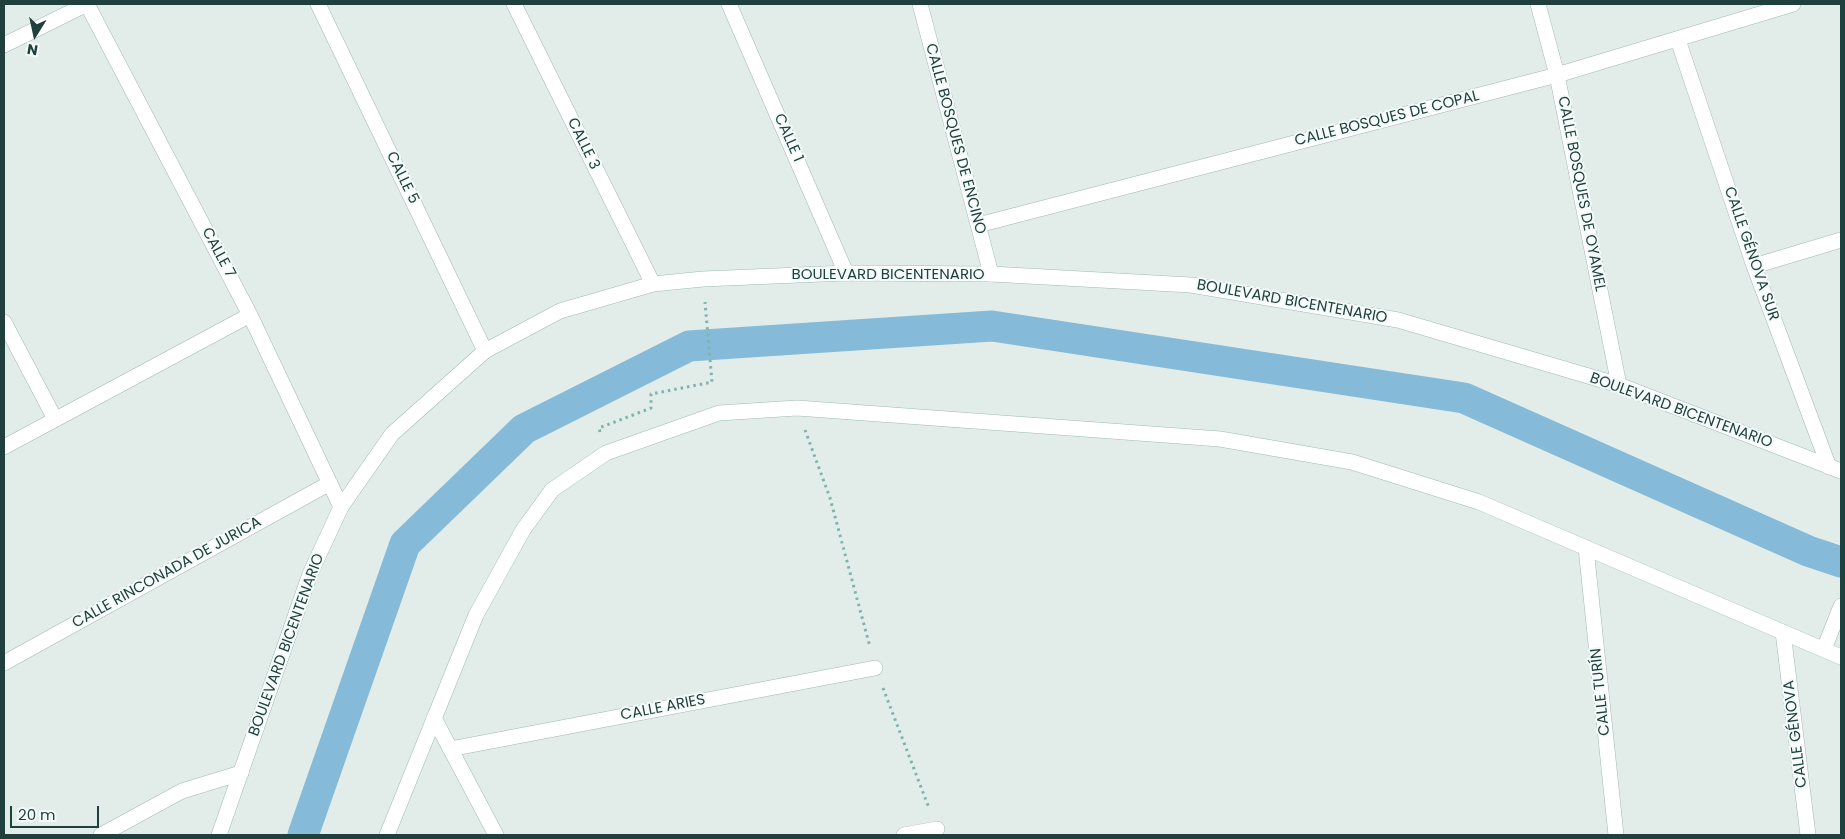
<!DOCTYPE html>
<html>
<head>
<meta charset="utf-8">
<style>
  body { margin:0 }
  #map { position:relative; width:1845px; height:839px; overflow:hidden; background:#e2edea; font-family:Poppins,sans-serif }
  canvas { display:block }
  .frame { position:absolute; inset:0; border:5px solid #20403e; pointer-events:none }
  .north { position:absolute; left:10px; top:10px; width:50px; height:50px; -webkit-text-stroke:4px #f3faf7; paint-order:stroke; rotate:190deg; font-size:14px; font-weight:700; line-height:20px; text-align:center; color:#20403e }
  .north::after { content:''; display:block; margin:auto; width:18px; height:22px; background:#20403e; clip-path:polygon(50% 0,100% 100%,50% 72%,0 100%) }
  .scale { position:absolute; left:10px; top:806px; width:89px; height:22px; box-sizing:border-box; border:2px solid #20403e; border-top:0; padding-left:6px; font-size:15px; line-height:18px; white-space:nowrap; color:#20403e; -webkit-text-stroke:4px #f3faf7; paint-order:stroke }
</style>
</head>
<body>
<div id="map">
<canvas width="1845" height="839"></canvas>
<div class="frame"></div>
<div class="north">N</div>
<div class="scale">20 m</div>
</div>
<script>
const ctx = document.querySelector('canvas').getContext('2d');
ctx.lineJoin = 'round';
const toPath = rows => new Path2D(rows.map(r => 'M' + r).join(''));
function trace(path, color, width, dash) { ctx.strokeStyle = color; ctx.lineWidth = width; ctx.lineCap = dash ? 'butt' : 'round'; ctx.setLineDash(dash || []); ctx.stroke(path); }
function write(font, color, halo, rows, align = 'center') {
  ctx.font = font + ' Poppins,sans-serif'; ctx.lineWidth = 4; ctx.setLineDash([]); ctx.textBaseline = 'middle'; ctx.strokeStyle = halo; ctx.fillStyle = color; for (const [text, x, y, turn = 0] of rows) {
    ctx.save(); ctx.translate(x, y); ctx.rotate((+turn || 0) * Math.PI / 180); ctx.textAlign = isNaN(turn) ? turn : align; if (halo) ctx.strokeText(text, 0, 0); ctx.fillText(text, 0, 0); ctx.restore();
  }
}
trace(toPath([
  [303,835,405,544,524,429,689,346,992,326,1464,398,1808,551,1841,562]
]), '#85bbd8', 31);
const minor = toPath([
  [318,4,485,351],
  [514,4,653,284],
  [729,4,846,273],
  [920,4,991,274],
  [1538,4,1557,75,1619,385],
  [1678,40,1754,266,1829,467],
  [4,45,87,4,250,315,341,507],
  [978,225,1557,75,1793,4],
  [1754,266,1841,240],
  [4,322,55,419],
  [4,447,250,315],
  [1586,548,1616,835],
  [1783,632,1808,835],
  [4,663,330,483],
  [434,718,496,835],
  [450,749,875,668],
  [101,835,182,791,241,773],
  [904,835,937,829]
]);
const tertiary = toPath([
  [1824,649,1841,606]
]);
const secondary = toPath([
  [219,835,310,574,341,507,392,434,485,351,560,311,653,284,703,279,846,273,991,274,1191,285,1398,320,1619,385,1841,471],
  [387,835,476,615,523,530,552,490,606,453,719,413,797,408,1220,439,1352,462,1479,502,1841,657]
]);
trace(minor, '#a4b6b3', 16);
trace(tertiary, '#a4b6b3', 16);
trace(secondary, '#9fbab6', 16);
trace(toPath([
  [805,430,830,498,870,647],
  [600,432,599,428,651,408,651,394,712,382,705,302],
  [883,688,929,808]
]), '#7fb4ad', 3, [2.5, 4]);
trace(minor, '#fff', 15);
trace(tertiary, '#fff', 15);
trace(secondary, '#fff', 15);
write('15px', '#20403e', '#f3faf7', [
  ["CALLE BOSQUES DE COPAL",1387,119,-14],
  ["CALLE 1",788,138,66],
  ["CALLE BOSQUES DE ENCINO",955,139,75],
  ["CALLE 3",583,144,64],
  ["CALLE 5",402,178,64],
  ["CALLE BOSQUES DE OYAMEL",1581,194,79],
  ["CALLE 7",218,253,62],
  ["CALLE GÉNOVA SUR",1751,254,71],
  ["BOULEVARD BICENTENARIO",888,275],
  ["BOULEVARD BICENTENARIO",1292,302,10],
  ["BOULEVARD BICENTENARIO",1681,411,20],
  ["CALLE RINCONADA DE JURICA",167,573,-29],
  ["BOULEVARD BICENTENARIO",287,645,-70],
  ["CALLE TURÍN",1601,692,-96],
  ["CALLE ARIES",663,708,-11],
  ["CALLE GÉNOVA",1796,734,-97]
]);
</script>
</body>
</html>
